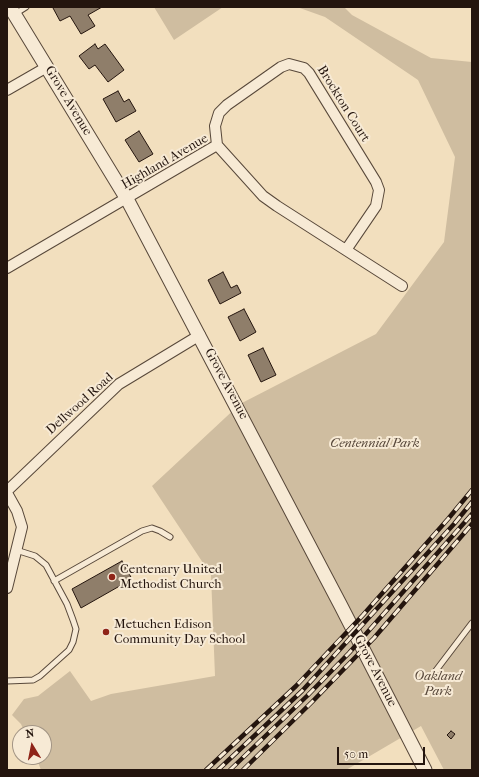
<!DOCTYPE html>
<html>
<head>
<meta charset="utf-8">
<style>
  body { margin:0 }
  #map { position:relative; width:479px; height:777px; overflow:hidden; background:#f2dfbe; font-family:"IM FELL French Canon",serif }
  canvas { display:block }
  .frame { position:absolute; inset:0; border:8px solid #24150e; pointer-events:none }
  .north { position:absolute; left:12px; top:725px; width:40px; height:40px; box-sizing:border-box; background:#f7ead5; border:1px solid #a39585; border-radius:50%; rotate:350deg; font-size:11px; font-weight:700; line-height:16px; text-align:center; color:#24150e }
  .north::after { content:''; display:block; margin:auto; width:14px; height:18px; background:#8f2418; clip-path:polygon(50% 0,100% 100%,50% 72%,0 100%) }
  .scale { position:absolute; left:337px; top:747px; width:88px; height:18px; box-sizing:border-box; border:2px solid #24150e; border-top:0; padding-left:5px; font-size:12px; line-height:14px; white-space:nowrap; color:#24150e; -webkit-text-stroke:3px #f7ead5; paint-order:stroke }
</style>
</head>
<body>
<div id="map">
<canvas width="479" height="777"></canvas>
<div class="frame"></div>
<div class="north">N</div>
<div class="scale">50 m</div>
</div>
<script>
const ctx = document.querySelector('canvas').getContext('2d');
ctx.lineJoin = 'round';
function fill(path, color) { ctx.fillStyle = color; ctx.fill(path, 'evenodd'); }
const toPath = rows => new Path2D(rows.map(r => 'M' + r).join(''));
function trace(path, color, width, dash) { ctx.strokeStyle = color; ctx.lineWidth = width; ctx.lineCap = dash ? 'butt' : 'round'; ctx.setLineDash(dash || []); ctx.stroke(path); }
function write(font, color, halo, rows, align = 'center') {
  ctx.font = font + ' "IM FELL French Canon",serif'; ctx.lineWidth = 4; ctx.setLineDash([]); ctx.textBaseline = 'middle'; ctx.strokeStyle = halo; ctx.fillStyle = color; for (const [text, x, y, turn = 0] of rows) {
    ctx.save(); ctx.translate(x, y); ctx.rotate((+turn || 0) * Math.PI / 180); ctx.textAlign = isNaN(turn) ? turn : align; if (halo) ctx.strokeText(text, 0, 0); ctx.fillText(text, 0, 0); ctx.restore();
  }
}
fill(toPath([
  [154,7,223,7,174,40],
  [297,7,344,7,352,15,431,58,472,62,472,770,444,770,421,726,346,770,41,770,36,757,44,757,44,733,25,733,21,724,12,715,24,699,38,696,70,671,91,701,111,694,215,676,211,575,152,486,240,404,376,334,444,242,455,157,418,80,325,17]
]), '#cfbda0');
const building = toPath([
  [54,7,102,7,88,15,95,26,81,34,70,16,60,21,53,8,54,7],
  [95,44,98,49,105,44,124,70,108,82,95,65,89,69,79,56,95,44],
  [118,91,124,102,129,99,136,111,116,122,103,99,118,91],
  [139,131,153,154,139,162,125,140,139,131],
  [223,272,231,288,237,285,241,293,220,304,208,280,223,272],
  [244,309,256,332,240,341,228,317,244,309],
  [263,348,276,375,261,382,248,355,263,348],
  [122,561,132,579,81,608,72,589,122,561],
  [451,731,455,734,451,739,447,735,451,731]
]);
fill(building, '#8f7e6a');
trace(building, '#24150e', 1);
const service = toPath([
  [15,14,26,7],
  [54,581,142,531,152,528,160,531,170,537],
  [431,677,472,623],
  [7,681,33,680,40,676,69,650,73,642,76,629,73,620,67,604,46,565,35,556,16,550]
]);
const minor = toPath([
  [7,90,47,67],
  [217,145,215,126,219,113,227,105,281,67,289,64,304,68,309,73,376,182,379,190,376,206,346,250],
  [7,268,217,145,263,196,277,206,402,286],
  [7,491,119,384,200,335],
  [7,493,17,511,22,527,7,588]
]);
const tertiary = toPath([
  [10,7,127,199,341,606,425,770]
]);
trace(service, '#58483a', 7);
trace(minor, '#58483a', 12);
trace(tertiary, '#58483a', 15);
trace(service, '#f7ead5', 5);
trace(minor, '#f7ead5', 10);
trace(tertiary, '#f7ead5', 13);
const rail = toPath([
  [206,770,296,686,363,615,448,519,472,490],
  [218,770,302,691,454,524,472,502],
  [230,770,307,696,349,653,472,514],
  [243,770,312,702,374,638,472,524]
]);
trace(rail, '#24150e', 4.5);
trace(rail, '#f7ead5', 3, [9]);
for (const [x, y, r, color] of [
  [112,577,4,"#8f2418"],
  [106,632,4,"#8f2418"]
]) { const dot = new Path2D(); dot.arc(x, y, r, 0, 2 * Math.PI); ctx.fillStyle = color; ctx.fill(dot); trace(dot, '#f7ead5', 1.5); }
write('13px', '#24150e', '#f7ead5', [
  ["Grove Avenue",68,101,59],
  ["Brockton Court",343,104,58],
  ["Highland Avenue",165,162,-30],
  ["Grove Avenue",226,384,62],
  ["Dellwood Road",80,404,-42],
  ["Grove Avenue",375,671,63]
]);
write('italic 13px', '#57473a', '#f7ead5', [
  ["Centennial Park",375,444],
  ["Oakland",438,677],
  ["Park",438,692]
]);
write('13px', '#24150e', '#f7ead5', [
  ["Centenary United",120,570],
  ["Methodist Church",120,585],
  ["Metuchen Edison",114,625],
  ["Community Day School",114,640]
], 'left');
</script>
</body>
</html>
